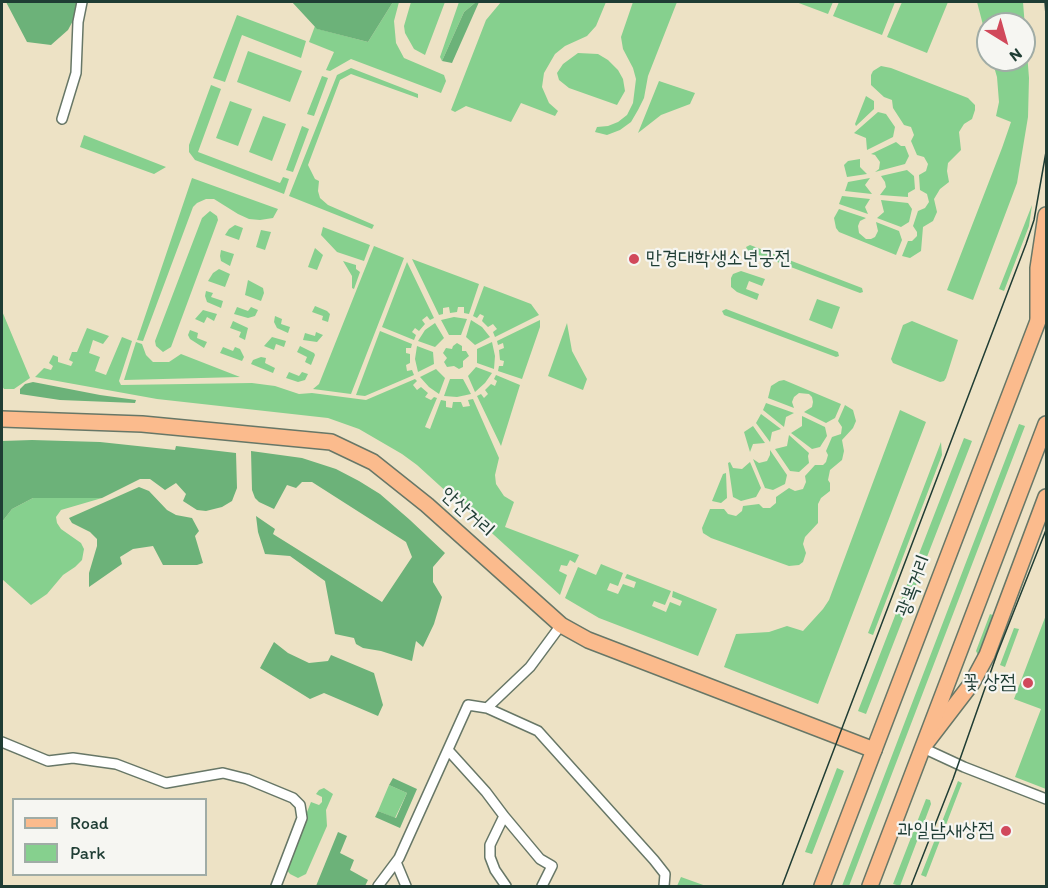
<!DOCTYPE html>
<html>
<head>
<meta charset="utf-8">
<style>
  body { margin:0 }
  #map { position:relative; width:1048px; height:888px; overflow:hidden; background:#ede2c5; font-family:Itim,sans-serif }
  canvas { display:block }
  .frame { position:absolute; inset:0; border:3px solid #1f3d34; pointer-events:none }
  .legend { position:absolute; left:12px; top:798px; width:195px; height:78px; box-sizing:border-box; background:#f6f6f2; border:2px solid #a0aca6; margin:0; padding:8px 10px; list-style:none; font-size:18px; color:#1f3d34 }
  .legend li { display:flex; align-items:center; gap:12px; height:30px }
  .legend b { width:30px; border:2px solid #a0aca6 }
  .north { position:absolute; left:976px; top:12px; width:60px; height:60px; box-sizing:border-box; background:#f6f6f2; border:2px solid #a0aca6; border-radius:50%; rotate:143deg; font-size:16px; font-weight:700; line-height:24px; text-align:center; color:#1f3d34 }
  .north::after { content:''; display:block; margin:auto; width:21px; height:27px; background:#d1495b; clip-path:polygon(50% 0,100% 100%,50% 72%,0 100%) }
</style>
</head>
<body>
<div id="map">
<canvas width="1048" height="888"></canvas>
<div class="frame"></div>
<ul class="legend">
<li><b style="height:8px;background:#fbbb8d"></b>Road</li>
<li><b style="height:16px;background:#86d08e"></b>Park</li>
</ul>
<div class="north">N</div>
</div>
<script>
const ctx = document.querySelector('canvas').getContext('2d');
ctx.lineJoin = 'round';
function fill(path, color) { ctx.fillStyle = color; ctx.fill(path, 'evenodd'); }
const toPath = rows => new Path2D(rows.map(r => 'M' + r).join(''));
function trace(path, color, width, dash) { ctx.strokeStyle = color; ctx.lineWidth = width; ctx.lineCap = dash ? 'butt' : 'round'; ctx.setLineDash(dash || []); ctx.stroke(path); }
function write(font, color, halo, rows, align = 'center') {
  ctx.font = font + ' Itim,"Poor Story",sans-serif'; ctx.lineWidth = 4.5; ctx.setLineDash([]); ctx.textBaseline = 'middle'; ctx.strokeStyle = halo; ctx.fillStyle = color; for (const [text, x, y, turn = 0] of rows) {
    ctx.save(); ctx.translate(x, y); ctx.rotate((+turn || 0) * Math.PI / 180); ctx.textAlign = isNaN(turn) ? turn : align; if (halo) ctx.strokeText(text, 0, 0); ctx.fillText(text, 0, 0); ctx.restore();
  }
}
fill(toPath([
  [393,2,399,2,394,21,396,43,404,58,444,75,446,81,441,93,351,59,330,71,326,70,334,52,309,42,315,26,318,29,368,42],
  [411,2,445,2,425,55,414,49,405,33,404,26],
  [459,2,476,2,464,12,442,61,440,57],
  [501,2,606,2,596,26,587,36,565,46,555,54,544,73,542,87,549,103,558,111,555,116,521,103,511,122,466,106,455,112,451,110,486,20],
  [633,2,677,2,648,76,644,98,638,110,631,122,620,130,607,135,595,132,597,127,608,126,618,122,627,115,633,103,636,79,633,68,623,49,621,37],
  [796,2,833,2,828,14],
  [839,2,895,2,882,35,833,16],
  [902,2,948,2,927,53,887,37],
  [977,2,1023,2,1029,78,1028,117,1017,183,973,300,947,290,1002,148,1011,122,996,116,999,102,997,77,992,60,1024,60,1024,24,988,24,988,44],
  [237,15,306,41,301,58,242,35,225,82,213,78],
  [248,51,302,71,290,102,237,82],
  [578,53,598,54,608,60,618,70,623,79,625,91,617,105,569,88,559,80,557,73,563,64],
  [881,66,891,68,968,98,975,105,975,110,972,119,964,124,959,132,961,150,948,163,947,171,949,182,940,189,934,199,937,212,933,221,923,227,921,251,910,258,902,256,908,241,912,241,917,236,917,232,913,226,918,211,925,208,929,202,927,194,920,190,919,175,926,171,928,164,924,157,917,155,911,141,914,135,911,127,904,125,893,108,892,100,884,97,871,85,871,75,873,71],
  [351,68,418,94,418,98,351,74,340,80,308,165,315,179,319,181,318,191,320,198,328,205,374,225,372,229,289,196,337,75],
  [322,76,328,78,314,116,307,114],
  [659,81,695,93,690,104,661,115,638,133],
  [211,85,221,89,198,152,280,183,283,177,289,179,284,194,195,160,189,152,189,145],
  [866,96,874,101,874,109,856,126,855,124],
  [230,101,252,109,238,146,216,138],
  [878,112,886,114,895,127,893,137,867,150,866,138,854,133],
  [263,116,286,124,272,161,249,152],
  [302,126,309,129,293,172,286,170],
  [84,135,166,167,154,174,80,147],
  [896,142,901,146,905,146,909,156,905,164,875,172,879,169,880,162,875,155,871,154],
  [860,159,860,167,867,174,847,177,844,165,848,161],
  [907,170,914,176,915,189,908,193,908,197,880,195,886,187,885,182,881,176],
  [192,178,278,209,273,218,260,220,249,219,238,214,214,199,206,199,197,203,193,207,143,341,137,340],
  [870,178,865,185,872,194,845,191,848,182],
  [842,196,870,199,865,207,868,214,839,204],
  [881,200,908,203,912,209,909,222,901,227,877,218,884,212],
  [1032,205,1029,226,1004,291,999,289],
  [839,209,866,218,860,221,858,226,859,233,866,239,871,239,875,237,878,231,876,222,899,231,902,240,896,255,839,232,836,228,834,218],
  [210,211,217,216,218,220,171,347,163,352,156,346,155,341,202,218],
  [235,225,243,228,239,240,225,235,229,229],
  [323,227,370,245,364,261,337,252,321,235],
  [261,230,271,232,265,250,256,247],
  [750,245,862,288,863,292,860,293,748,251,746,247],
  [374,246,404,258,351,394,313,389,319,384],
  [315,248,323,255,317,270,308,267],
  [221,250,234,254,230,266,221,261,220,256],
  [412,259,479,284,469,314,464,313,464,307,458,307,457,312,450,313,449,307,443,308,443,314,439,315],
  [343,261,356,265,356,269,360,272,354,289,352,288,352,276],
  [407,262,434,318,430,320,427,316,422,320,425,324,419,331,415,328,412,332,416,335,414,340,382,327],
  [219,269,230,274,225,287,208,281,213,273],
  [741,271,765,279,762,286,749,281,746,289,759,294,757,300,737,292,731,287,731,278,733,274],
  [248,280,263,288,264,293,261,301,245,295],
  [484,286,531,304,539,315,495,337,493,332,497,329,493,324,488,327,482,321,484,316,480,314,477,318,473,316],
  [206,291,213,293,211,297,223,301,221,308,207,302,205,296],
  [817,299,840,307,832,329,809,320],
  [315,306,327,311,330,314,328,322,322,320,323,316,312,312],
  [237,307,248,311,251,307,258,310,255,316,248,318,234,314],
  [726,309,838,352,839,356,836,357,724,315,722,311],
  [203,310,217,314,214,321,207,317,204,323,195,319],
  [2,311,30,378,14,389,4,389,2,386],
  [275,316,282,319,281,324,290,327,288,333,277,328,274,322],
  [454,317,467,319,461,335,449,335,441,320],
  [471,320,482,327,490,337,475,345,466,337],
  [540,320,540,327,522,379,498,371,499,366,503,366,504,361,500,360,499,350,504,348,503,343,498,345,497,341],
  [233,321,248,328,245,340,239,337,241,332,230,328],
  [912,321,958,340,946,378,944,381,940,382,893,363,891,359,903,325],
  [435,323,444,338,435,347,418,341,425,330],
  [567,323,572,351,587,379,583,390,548,376],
  [87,328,109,336,103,344,93,340,89,353,100,357,95,371,106,375,122,337,132,341,119,381,121,385,252,383,275,386,299,394,312,393,366,400,415,379,417,381,413,385,417,390,421,387,428,393,425,397,431,400,434,397,437,398,425,427,430,429,441,400,446,401,446,407,452,408,453,402,461,402,463,407,470,406,468,400,473,399,499,458,495,475,496,484,504,496,514,502,505,527,579,555,575,563,570,560,567,566,561,565,559,571,567,575,560,595,417,465,402,454,359,429,328,418,157,399,35,377,44,368,51,370,53,366,49,363,53,355,58,357,58,362,71,366,73,362,69,360,72,352,77,352],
  [190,330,198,333,197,338,207,342,204,348,190,339,188,335],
  [380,331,412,344,411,348,406,348,406,353,410,354,410,363,406,365,407,371,412,370,414,375,365,396,356,395],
  [316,332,323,335,317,342,303,340,305,333,315,336],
  [272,337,286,341,284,347,276,344,274,350,264,346],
  [136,342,142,344,146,355,153,362,169,362,181,354,240,377,124,380],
  [492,342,495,356,494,369,477,363,477,349],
  [457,343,462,346,462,351,466,351,469,356,463,361,463,367,459,369,454,366,447,367,444,362,447,358,443,353,446,348,452,349,453,346],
  [300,346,314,353,315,355,311,365,305,362,307,357,297,352],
  [417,346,433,352,434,364,418,372,415,359],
  [223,347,233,351,235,347,240,349,244,357,242,361,220,353],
  [261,357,266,358,265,363,275,368,273,373,251,364,253,360],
  [476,367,492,373,485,383,475,392,468,376],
  [436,369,445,378,439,394,429,387,420,377],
  [289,372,299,376,302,372,308,374,305,380,298,382,286,378],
  [496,375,520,385,501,446,477,396,481,394,484,398,488,394,485,390,491,384,495,386,497,381,494,379],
  [450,379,463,379,471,394,457,397,444,396],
  [784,380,841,404,835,418,826,423,804,412,812,407,813,402,812,397,809,394,799,393,794,397,792,402,794,408,768,398,771,386,779,381],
  [766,403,794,413,786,417,784,427,763,410],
  [845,405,853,410,856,421,853,428,842,440,844,451,842,460,830,470,828,480,830,483,830,491,821,498,818,504,818,523,805,537,803,544,806,553,803,562,799,565,789,566,711,538,703,533,702,528,710,509,724,509,728,514,736,516,742,511,743,506,759,504,763,508,770,508,776,503,776,497,789,488,795,491,803,489,806,482,805,476,815,465,823,465,826,462,828,455,826,451,832,437,841,434,842,427,838,421],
  [900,410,926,422,818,704,724,667,736,634,769,632,787,626,803,631,823,609,829,600],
  [761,414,781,429,772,432,770,442,756,423],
  [802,416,825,427,827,436,820,447,812,449,791,433,802,426],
  [1019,424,1025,426,849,886,842,886],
  [753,426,765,443,753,444,750,452,744,432],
  [789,435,809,453,808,456,809,463,799,472,790,471,775,449,787,446],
  [964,438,972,441,866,714,858,711],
  [941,442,942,455,873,635,868,633],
  [770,450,787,475,785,484,773,490,765,488,753,459,759,463,767,461,770,455],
  [730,462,733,468,742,469,750,462,761,488,756,497,741,501,733,497,728,463],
  [726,473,727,498,721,503,712,501,723,474],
  [33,498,102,498,61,510,56,517,57,523,61,529,81,543,84,549,82,560,75,567,63,575,47,594,31,605,2,579,2,522,12,509],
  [601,564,623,573,618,586,610,583,607,590,618,594,623,584,634,588,636,582,625,578,627,574,671,591,665,605,654,601,652,606,666,612,670,602,680,606,682,601,672,597,673,591,717,609,698,656,599,618,565,598,578,567,596,575],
  [990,614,995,616,981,655,978,655,976,651],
  [1046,615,1046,789,1015,777,1041,709,1014,699],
  [1014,628,1019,629,1005,667,1000,665],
  [837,768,844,771,812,854,805,852],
  [958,781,962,783,926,877,921,875],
  [389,785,407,793,395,818,378,811],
  [324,788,333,794,326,810,327,826,306,874,298,878,290,874,286,869,287,862,311,802,319,805,322,802,322,797,316,794,319,790],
  [926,799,930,800,931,804,900,886,893,884],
  [681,877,706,886,677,886]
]), '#86d08e');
fill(toPath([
  [6,2,83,2,68,30,51,45,27,42],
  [292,2,393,2,368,42,317,29],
  [476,2,479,2,452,63,442,61,464,12],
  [33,382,100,395,136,400,135,403,60,400,20,394,20,389,25,384],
  [32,440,100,442,175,450,176,446,236,453,237,488,232,501,222,507,206,511,197,510,183,501,186,494,176,483,165,490,150,479,140,479,102,498,33,498,12,509,2,522,2,441],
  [251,451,302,458,336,469,359,481,380,494,410,520,445,553,433,567,433,582,442,597,434,624,423,647,416,641,412,661,381,651,363,648,356,644,354,638,335,634,325,581,290,556,265,554,258,532,256,516,275,529,273,534,382,602,412,557,406,542,312,482,302,482,296,488,287,485,274,509,259,502,255,498,252,490],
  [139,487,149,491,167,510,176,515,192,518,199,531,195,536,203,563,197,565,163,565,153,546,133,549,120,557,122,564,89,587,89,573,97,546,97,539,90,532,72,523,69,518],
  [274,642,288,653,309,663,328,661,331,655,374,673,383,705,378,716,324,693,310,699,260,668],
  [393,778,417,789,400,828,375,817,378,811,396,818,407,793,389,785],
  [338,832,347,836,340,853,354,860,350,870,368,880,365,886,316,886]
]), '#6cb279');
const minor = toPath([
  [62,119,76,73,78,22,82,2],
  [487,708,538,731,654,860,665,874,664,886],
  [2,742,48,761,73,758,116,764,166,783,223,773,247,779,293,798,300,805,302,818,276,886],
  [923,748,964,767,1046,799],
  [448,750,486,792,504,816,490,845,490,857,495,870,506,886],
  [504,816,540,859,552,866,542,886],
  [396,862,406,886],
  [378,886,399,858,468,705,487,708,530,667,561,625]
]);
const primary = toPath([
  [1038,319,1038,268,1046,215],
  [2,419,142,424,331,442,373,462,427,505,561,625,588,640,874,750],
  [926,743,972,683,987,655,1046,497]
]);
const trunk = toPath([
  [822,886,1046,300],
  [870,886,1046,424]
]);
trace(minor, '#677767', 12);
trace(primary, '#677767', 18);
trace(trunk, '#677767', 18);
trace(minor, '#fff', 9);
trace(primary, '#fbbb8d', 15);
trace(trunk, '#fbbb8d', 15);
trace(toPath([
  [1045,2,1046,15],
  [782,886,1026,244,1034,220,1046,152],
  [911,886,953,779,997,654,1046,530]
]), '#1f3d34', 1.5);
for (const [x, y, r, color] of [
  [634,259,6,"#d1495b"],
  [1028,683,6,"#d1495b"],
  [1006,831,6,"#d1495b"]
]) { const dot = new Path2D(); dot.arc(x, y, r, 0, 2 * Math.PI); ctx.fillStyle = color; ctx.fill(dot); trace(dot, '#f6f6f2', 2); }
write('20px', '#1f3d34', '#f6f6f2', [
  ["만경대학생소년궁전",646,259,"left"],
  ["꽃 상점",1016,683],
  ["과일남새상점",994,831]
], 'right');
write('20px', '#1f3d34', '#f6f6f2', [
  ["안산거리",467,513,42],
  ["광복거리",914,586,-69]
]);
</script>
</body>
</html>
